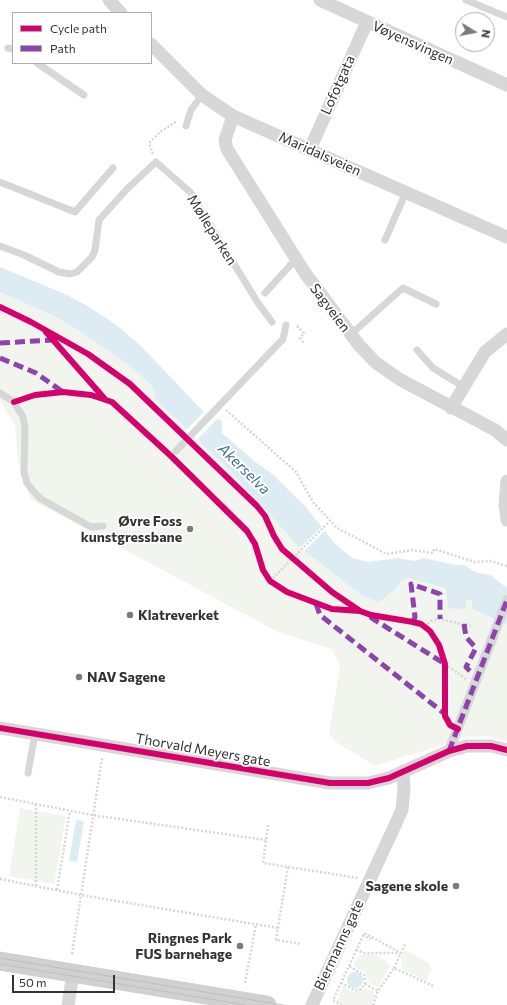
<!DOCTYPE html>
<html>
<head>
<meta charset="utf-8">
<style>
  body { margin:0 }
  #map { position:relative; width:507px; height:1005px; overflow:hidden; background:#fff; font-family:Commissioner,sans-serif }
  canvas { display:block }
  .legend { position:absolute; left:12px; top:12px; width:140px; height:52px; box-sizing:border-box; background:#fff; border:1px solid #adadad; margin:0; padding:5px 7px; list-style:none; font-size:12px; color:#333 }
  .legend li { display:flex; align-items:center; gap:8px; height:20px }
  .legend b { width:20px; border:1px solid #adadad }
  .north { position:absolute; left:455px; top:12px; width:40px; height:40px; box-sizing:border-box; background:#fff; border:1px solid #adadad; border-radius:50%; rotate:100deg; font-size:11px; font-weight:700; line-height:16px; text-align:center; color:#333 }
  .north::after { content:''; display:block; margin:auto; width:14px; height:18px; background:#7a7a7a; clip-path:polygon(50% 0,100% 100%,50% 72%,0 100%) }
  .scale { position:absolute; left:12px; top:975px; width:103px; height:18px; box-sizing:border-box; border:2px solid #333; border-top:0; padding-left:5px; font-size:12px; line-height:14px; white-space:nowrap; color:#333; -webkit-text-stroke:3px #fff; paint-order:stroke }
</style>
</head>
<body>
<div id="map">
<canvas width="507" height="1005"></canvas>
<ul class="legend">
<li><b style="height:5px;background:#d6006c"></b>Cycle path</li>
<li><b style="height:5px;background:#8e44ad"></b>Path</li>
</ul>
<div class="north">N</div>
<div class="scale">50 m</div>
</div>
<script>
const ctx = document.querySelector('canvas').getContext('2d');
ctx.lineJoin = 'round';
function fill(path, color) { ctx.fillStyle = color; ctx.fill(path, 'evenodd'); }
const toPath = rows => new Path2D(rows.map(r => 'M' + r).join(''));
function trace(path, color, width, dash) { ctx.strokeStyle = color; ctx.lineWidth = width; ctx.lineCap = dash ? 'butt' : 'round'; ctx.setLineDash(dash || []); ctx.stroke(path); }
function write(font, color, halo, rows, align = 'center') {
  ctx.font = font + ' Commissioner,sans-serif'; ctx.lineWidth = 4; ctx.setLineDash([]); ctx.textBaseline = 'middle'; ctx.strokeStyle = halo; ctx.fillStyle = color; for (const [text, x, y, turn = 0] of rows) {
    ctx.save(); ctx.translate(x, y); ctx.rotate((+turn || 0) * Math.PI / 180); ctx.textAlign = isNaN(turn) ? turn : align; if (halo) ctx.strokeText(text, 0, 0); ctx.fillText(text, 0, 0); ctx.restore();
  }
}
fill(toPath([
  [0,292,50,314,80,331,129,365,153,387,156,400,229,470,298,546,364,597,379,602,396,590,404,579,408,578,447,588,464,601,464,599,473,600,472,609,507,625,507,741,484,736,467,737,375,766,336,742,329,733,340,666,332,649,278,632,30,499,18,459,15,426,0,400],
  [20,808,66,816,54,884,9,876],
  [404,949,429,963,431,970,426,981,402,969,401,956],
  [373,954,386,961,390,966,379,986,377,987,369,983,365,972,354,966,356,959,360,955],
  [343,986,353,992,366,988,374,992,375,996,371,1005,344,1005,339,1002,337,1001]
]), '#f1f5ed');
fill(toPath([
  [0,267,65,294,86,305,115,324,139,344,203,411,222,421,222,433,254,461,271,473,305,506,336,545,352,558,368,562,398,558,414,561,423,558,456,565,464,565,477,573,490,575,507,588,507,625,472,609,472,600,464,600,466,601,466,609,448,608,446,588,408,578,404,579,395,590,379,602,364,597,298,546,229,470,156,400,153,387,129,365,80,331,50,314,0,292],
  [76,820,84,821,77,862,69,861],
  '347 980a8 8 0 1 1 16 0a8 8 0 1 1-16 0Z'
]), '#ddebf3');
fill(toPath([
  [206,410,219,417,196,441,185,431],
  [322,526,326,530,303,552,299,549]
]), '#fff');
trace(toPath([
  [153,154,149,143,160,132,177,121],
  [297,326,304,333,300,338,304,343],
  [226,410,296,472,313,502,337,528,387,554,412,550,433,553,434,549,475,562,491,561,507,566],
  [270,581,329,522],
  [425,627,431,621,440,619,471,626],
  [445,664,466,679],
  [0,797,92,815,266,840],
  [36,804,36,886],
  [268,825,263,863,358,878],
  [288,867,276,940,301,944],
  [0,879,81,895,278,928],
  [57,890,70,811],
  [363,936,364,933,401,953],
  [356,950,364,953,401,953],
  [72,954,102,758],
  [394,968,405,944],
  [245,983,256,924],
  [341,983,355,990,361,989,365,984,364,975,349,966],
  [365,984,378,991],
  [342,1005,333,1000,363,936,371,939],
  [373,1005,378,991,394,968,433,986]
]), '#d6d6d6', 2.5, [2, 2]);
trace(toPath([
  [466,0,507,17],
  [8,48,13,49],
  [37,63,84,95],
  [186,126,191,110,202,95],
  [0,182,75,212,113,168],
  [385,240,406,192],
  [0,246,24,255,59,272,70,274,77,272,92,257,95,250,99,220,127,189,156,162,190,192,258,303,272,322],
  [265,293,296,259],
  [350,335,403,288,436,304],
  [417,350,433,368,464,387],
  [0,393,14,402,23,417,25,428,24,472,27,483,33,491,41,499,91,527,103,526],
  [176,451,283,339,286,325],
  [28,773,35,734]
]), '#d7d7d7', 7);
trace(toPath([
  [449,751,507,600]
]), '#d7d7d7', 10);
trace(toPath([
  [109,0,121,13],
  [320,0,507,85],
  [151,44,202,95,233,116,507,237],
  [233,116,225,140,227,149,305,273,359,345,375,362,399,379,495,430,507,440],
  [310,149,367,22],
  [451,408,485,352,507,334],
  [507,481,505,505,507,520],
  [0,728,330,783,368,783,389,778,449,751,467,746,491,746,507,750],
  [68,1005,73,973],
  [312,1005,402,810,404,788,403,774]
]), '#d7d7d7', 13);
trace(toPath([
  [0,961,267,1005]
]), '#d0d0d0', 19);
trace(toPath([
  [0,958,283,1005],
  [0,964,245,1005]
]), '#bebebe', 1);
trace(toPath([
  [0,343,52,340],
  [0,358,36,373,63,392],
  [316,604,320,615,445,714],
  [370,617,445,664],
  [413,622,415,617,411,584,440,594,440,619],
  [464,624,466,637,476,648,466,667,473,674],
  [449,751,507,600]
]), '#8e44ad', 5, [10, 5]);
trace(toPath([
  [0,307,31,322,88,354,130,384,257,506,265,516,274,536,282,549,332,592,360,611,371,615,413,622,421,624,430,631,439,645,445,664,445,716,450,725,458,729],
  [46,332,104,398],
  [14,402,35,395,63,392,91,395,112,402,172,457,247,531,255,544,263,570,270,581,287,592,332,609,360,611],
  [0,728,330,783,368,783,389,778,449,751,467,746,491,746,507,750]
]), '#d6006c', 6);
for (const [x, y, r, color] of [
  [190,529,4,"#7a7a7a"],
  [130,615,4,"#7a7a7a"],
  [79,677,4,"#7a7a7a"],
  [456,886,4,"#7a7a7a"],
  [240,946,4,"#7a7a7a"]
]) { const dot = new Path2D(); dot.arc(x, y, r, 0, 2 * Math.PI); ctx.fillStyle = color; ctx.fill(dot); trace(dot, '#fff', 1.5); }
write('14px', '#333', '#fff', [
  ["Vøyensvingen",413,43,24],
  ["Lofotgata",338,85,-66],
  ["Maridalsveien",320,154,24],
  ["Mølleparken",212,230,58],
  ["Sagveien",330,308,53],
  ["Thorvald Meyers gate",203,750,10],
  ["Biermanns gate",339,945,-65]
]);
write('bold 14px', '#333', '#fff', [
  ["Øvre Foss",182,521],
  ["kunstgressbane",182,537],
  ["Klatreverket",138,615,"left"],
  ["NAV Sagene",87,677,"left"],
  ["Sagene skole",448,886],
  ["Ringnes Park",232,938],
  ["FUS barnehage",232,954]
], 'right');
write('italic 15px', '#3f7597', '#fff', [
  ["Akerselva",244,469,44]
]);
</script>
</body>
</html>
